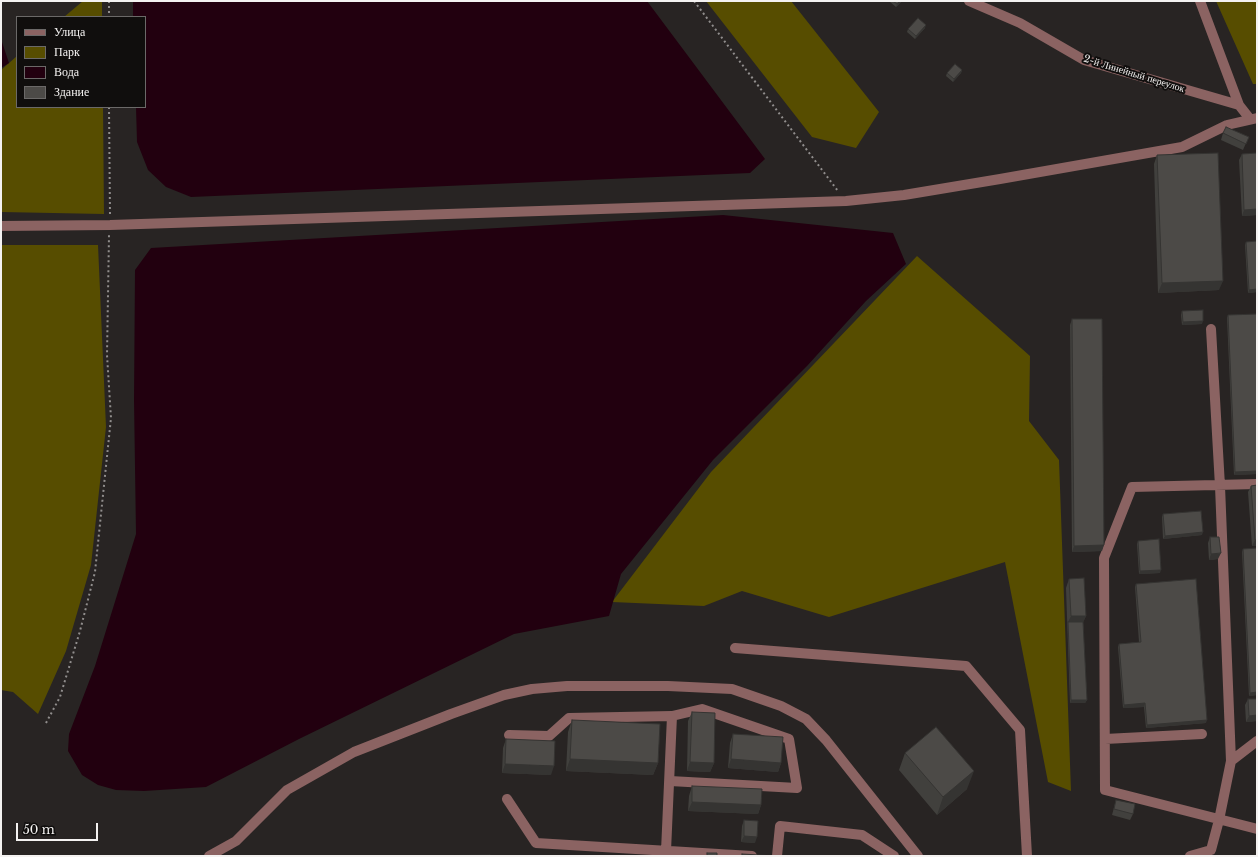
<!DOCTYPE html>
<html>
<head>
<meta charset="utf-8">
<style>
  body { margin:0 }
  #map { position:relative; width:1258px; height:857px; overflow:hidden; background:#282423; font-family:"Libre Baskerville",serif }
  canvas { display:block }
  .frame { position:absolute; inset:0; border:2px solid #f4f2f1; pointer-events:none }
  .legend { position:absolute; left:16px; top:16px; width:130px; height:92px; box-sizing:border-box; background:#100e0d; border:1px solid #6b6968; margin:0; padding:5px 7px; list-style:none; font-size:12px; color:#f4f2f1 }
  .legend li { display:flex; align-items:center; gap:8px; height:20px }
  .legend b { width:20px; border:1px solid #6b6968 }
  .scale { position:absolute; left:16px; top:823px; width:82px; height:18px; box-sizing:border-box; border:2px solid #f4f2f1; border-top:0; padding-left:5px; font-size:12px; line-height:14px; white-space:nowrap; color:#f4f2f1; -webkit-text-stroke:3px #100e0d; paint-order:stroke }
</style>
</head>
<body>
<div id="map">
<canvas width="1258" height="857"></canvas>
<div class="frame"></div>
<ul class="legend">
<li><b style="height:5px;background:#8b6362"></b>Улица</li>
<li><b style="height:11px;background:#574d00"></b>Парк</li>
<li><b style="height:11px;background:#22000f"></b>Вода</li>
<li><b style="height:11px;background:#4c4a47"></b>Здание</li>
</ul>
<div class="scale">50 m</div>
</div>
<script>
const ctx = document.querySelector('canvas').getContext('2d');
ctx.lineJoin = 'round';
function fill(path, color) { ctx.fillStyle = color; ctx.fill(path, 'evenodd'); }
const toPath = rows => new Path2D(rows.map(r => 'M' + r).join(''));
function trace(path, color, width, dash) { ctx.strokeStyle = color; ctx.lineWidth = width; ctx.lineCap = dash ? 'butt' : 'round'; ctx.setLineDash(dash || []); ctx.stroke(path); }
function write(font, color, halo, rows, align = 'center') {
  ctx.font = font + ' "Libre Baskerville",serif'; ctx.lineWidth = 4; ctx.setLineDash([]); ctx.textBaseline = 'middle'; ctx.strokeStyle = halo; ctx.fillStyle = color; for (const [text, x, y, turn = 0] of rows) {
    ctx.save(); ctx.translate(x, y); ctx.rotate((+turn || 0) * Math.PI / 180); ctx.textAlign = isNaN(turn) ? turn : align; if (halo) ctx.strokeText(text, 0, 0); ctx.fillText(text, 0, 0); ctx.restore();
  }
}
fill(toPath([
  [83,1,102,1,102,17,64,17],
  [706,1,791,1,879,112,856,148,812,137],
  [1216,1,1257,1,1257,84,1253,84],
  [17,56,17,107,103,107,104,214,1,212,1,70],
  [1,245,98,245,106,427,91,565,66,651,38,714,13,692,1,690],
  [917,256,1030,356,1029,421,1059,460,1071,791,1048,782,1005,562,829,617,742,591,704,606,612,602,711,472]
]), '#574d00');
fill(toPath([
  [133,1,647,1,765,159,750,173,191,197,166,187,148,170,137,142,136,107,145,107,145,17,133,17],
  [1,39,9,63,1,68],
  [723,215,893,233,906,264,866,301,807,366,713,460,621,574,609,616,514,634,299,739,206,787,144,791,116,790,98,785,82,775,68,751,69,734,95,666,136,534,134,400,135,270,151,248]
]), '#22000f');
trace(toPath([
  [109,1,109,17],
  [694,1,838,191],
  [109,107,110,215],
  [46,723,60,697,80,631,95,572,111,418,107,355,109,235]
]), '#918e8d', 2, [2, 3]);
trace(toPath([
  [969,1,1020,23,1084,60,1239,105],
  [1200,1,1239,105,1250,119],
  [1,226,110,225,846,201,904,195,1000,179,1182,147,1227,125,1257,118],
  [1257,484,1132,487,1104,558,1105,790,1257,829],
  [735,648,966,666,1020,730,1027,856],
  [509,735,549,736,569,718,672,716,702,709,789,739,797,788,670,781],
  [1105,739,1202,734],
  [1231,761,1257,741],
  [507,799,536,843,752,856],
  [666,851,672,716],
  [209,856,236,841,287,790,354,752,451,714,504,695,532,689,567,686,668,686,732,689,781,706,806,719,826,740,918,856],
  [777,856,780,826,862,835,894,856],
  [1190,856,1211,850,1219,820,1231,761,1220,486,1211,329]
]), '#8b6362', 10);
fill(toPath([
  [890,1,902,1,896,7,890,2],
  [925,28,915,39,907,32,908,29],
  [962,70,961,73,953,82,946,76,947,73],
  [1223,133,1246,143,1243,150,1221,140],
  [1257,153,1257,215,1242,216,1239,160,1242,154],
  [1157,155,1219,290,1158,293,1154,164],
  [1246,242,1257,292,1248,293,1245,245],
  [1182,311,1202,324,1182,325,1181,315],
  [1228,315,1257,474,1234,475,1227,318],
  [1072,319,1102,551,1072,552,1070,325],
  [1257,485,1257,546,1252,546,1248,492,1251,486],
  [1163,514,1202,535,1163,539,1162,517],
  [1210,537,1218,559,1209,560,1208,543],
  [1138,541,1160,573,1139,574,1137,544],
  [1243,549,1257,695,1249,696,1242,552],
  [1069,579,1086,616,1083,622,1087,700,1085,703,1070,703,1066,588],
  [1136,584,1206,723,1146,728,1144,707,1123,708,1118,647,1119,644,1139,642,1135,587],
  [1248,699,1257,699,1257,721,1246,722,1245,705],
  [692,712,714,763,710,772,687,771,688,721],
  [572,720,658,763,653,775,566,771,568,732],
  [733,734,781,763,778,772,728,768,730,743],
  [506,739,551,775,502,773,503,748],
  [905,753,967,789,937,815,899,770],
  [692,786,761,805,758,814,688,811,689,796],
  [1116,800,1133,814,1130,820,1112,815],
  [744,820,755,843,741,842,742,826]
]), '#41403d');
fill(toPath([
  [900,1,902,1,896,7,897,4],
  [926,25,925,28,915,39,916,36],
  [962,70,961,73,953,82,954,79],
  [1257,209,1257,215,1242,216,1244,210],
  [1223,281,1219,290,1158,293,1162,283],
  [1257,289,1257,292,1248,293,1249,290],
  [1203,321,1202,324,1182,325,1183,322],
  [1257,471,1257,474,1234,475,1235,472],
  [1203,532,1202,535,1163,539,1165,536],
  [1255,540,1257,540,1257,546,1252,546],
  [1104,545,1102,551,1072,552,1074,546],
  [1221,553,1218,559,1209,560,1211,554],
  [1161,570,1160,573,1139,574,1140,571],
  [1071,616,1086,616,1082,625,1068,622],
  [1257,692,1257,695,1249,696,1250,693],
  [1071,700,1087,700,1085,703,1070,703],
  [1145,703,1144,707,1123,708,1124,705],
  [1257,715,1257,721,1246,722,1249,716],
  [1207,720,1206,723,1146,728,1147,725],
  [570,759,658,763,653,775,566,771],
  [731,759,781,763,778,772,728,768],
  [690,762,714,763,710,772,687,771],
  [505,764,554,766,551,775,502,773],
  [974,771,967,789,937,815,943,797],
  [692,802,761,805,758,814,688,811],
  [744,836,757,837,755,843,741,842]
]), '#353432');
const building = toPath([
  [893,1,900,1,897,4,893,1],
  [918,18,926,25,916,36,908,29,918,18],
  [955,64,962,70,954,79,947,73,955,64],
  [1226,127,1249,137,1246,144,1223,133,1226,127],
  [1218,153,1223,281,1162,283,1157,155,1218,153],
  [1257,153,1257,209,1244,210,1242,154,1257,153],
  [1257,241,1257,289,1249,290,1246,242,1257,241],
  [1203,310,1203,321,1183,322,1182,311,1203,310],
  [1257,314,1257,471,1235,472,1228,315,1257,314],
  [1072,319,1102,319,1104,545,1074,546,1072,319],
  [1257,485,1257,540,1255,540,1251,486,1257,485],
  [1201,511,1203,532,1165,536,1163,514,1201,511],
  [1210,537,1219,537,1221,553,1211,554,1210,537],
  [1159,539,1161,570,1140,571,1138,541,1159,539],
  [1257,548,1257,692,1250,693,1243,549,1257,548],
  [1084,578,1086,616,1071,616,1069,579,1084,578],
  [1196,579,1207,720,1147,725,1145,703,1124,705,1119,644,1141,642,1136,584,1196,579],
  [1068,622,1083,622,1087,700,1071,700,1068,622],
  [1248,699,1257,699,1257,715,1249,716,1248,699],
  [692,712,715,713,714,763,690,762,692,712],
  [572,720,660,724,658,763,570,759,572,720],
  [936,727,974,771,943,797,905,753,936,727],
  [733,734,783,737,781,763,731,759,733,734],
  [506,739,555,741,554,766,505,764,506,739],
  [692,786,762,789,761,805,692,802,692,786],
  [1116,800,1135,804,1133,814,1114,809,1116,800],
  [744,820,758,821,757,837,744,836,744,820],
  [707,853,717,853,717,856,707,856,707,853],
  [742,854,775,856,742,856,742,854],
  [490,855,491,856,417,856,490,855]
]);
fill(building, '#4c4a47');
trace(building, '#353432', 1);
write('10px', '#f4f2f1', '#100e0d', [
  ["2-й Линейный переулок",1134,74,17]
]);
</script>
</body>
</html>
